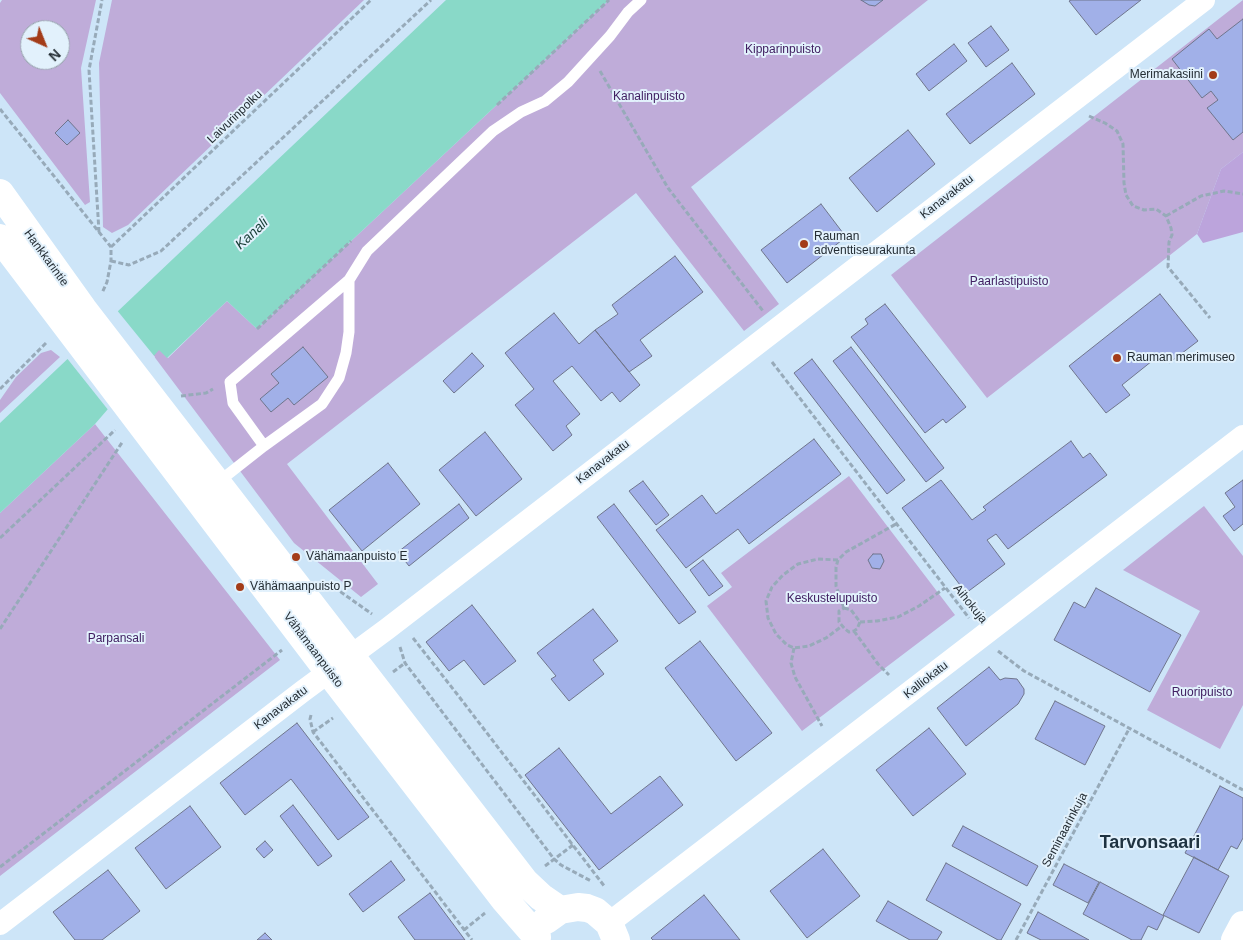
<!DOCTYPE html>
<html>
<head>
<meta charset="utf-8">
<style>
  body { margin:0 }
  #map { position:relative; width:1243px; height:940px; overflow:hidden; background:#cde5f8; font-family:Helvetica,sans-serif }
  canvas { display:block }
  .north { position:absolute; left:20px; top:20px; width:50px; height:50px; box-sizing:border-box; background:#e2f1fc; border:1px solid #96a3ac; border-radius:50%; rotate:136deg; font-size:14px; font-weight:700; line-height:20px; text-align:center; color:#242d34 }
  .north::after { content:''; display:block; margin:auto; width:18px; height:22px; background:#a33c19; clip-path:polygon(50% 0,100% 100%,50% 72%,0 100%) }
</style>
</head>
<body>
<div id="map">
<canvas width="1243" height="940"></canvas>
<div class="north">N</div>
</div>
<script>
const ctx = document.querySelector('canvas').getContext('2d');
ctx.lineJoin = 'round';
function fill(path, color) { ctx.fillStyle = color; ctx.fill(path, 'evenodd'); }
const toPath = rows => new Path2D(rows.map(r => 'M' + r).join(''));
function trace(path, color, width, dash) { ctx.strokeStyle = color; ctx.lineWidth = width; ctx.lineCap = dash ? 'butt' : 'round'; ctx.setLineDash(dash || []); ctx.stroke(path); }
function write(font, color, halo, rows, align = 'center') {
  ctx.font = font + ' Helvetica,sans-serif'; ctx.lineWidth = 4; ctx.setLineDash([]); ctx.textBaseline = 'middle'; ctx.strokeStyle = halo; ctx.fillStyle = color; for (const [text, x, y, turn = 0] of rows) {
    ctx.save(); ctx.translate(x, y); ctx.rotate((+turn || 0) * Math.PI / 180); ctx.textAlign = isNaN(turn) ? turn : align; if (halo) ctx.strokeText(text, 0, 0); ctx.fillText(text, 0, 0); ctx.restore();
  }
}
fill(toPath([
  [2,0,96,0,81,68,90,202,85,205,0,93,0,3],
  [30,30,60,30,60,60,30,60],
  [112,0,364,0,128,225,112,233,103,227,99,63],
  [609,0,928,0,691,187,779,304,744,331,636,193,287,464,378,584,361,597,294,543,153,355,159,349,168,358,227,301,257,329],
  [1243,0,1243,152,1221,169,1197,234,987,398,891,275],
  [51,350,60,357,0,413,0,400,16,377,41,353],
  [95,424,280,660,0,876,0,513],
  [849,476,955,615,802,731,707,606,732,587,721,573],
  [1204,506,1243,556,1243,705,1220,749,1147,710,1200,611,1123,570]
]), '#bfacd9');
fill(toPath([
  [1243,152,1243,232,1203,243,1197,234,1221,169]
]), '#bca4dc');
fill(toPath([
  [446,0,609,0,257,329,227,301,167,358,159,350,95,424,0,513,0,423]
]), '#89d9c8');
fill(toPath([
  [116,309,155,357,109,411,66,357]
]), '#cde5f8');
const building = toPath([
  [861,0,883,0,875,6,869,5,861,0],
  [1071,0,1141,0,1096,35,1069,1,1071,0],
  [1243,19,1243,132,1233,140,1207,108,1218,100,1211,91,1202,98,1172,59,1209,29,1217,39,1243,19],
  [991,26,1009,50,986,67,968,43,991,26],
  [954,44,967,61,929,91,916,74,954,44],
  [1012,63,1035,94,970,144,946,114,1012,63],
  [68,120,80,133,67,145,55,133,68,120],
  [908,130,935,164,877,212,849,178,908,130],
  [821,204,846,237,787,283,761,250,821,204],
  [675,256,703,292,640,340,652,356,629,372,595,330,618,314,612,305,675,256],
  [1160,294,1198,341,1169,363,1162,353,1122,385,1130,395,1106,413,1069,366,1160,294],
  [885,304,966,407,946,423,943,419,925,433,851,337,868,324,865,319,885,304],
  [554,313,579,344,595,330,640,385,620,402,612,392,601,401,572,366,553,381,580,414,566,426,572,435,553,451,515,405,534,389,505,353,554,313],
  [303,347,328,377,294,405,288,398,271,412,260,399,279,383,271,374,303,347],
  [851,347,944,468,926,482,833,361,851,347],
  [472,353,484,366,454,393,443,381,472,353],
  [812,359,905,480,887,494,794,373,812,359],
  [485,432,522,479,476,516,439,470,485,432],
  [814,439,841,474,749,544,738,529,686,568,656,530,702,495,716,514,814,439],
  [1071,441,1083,458,1090,453,1107,475,1008,549,996,534,987,540,1005,564,966,593,902,508,941,480,972,520,986,510,983,507,1071,441],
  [388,463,420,504,362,551,329,510,388,463],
  [1243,480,1243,524,1234,531,1223,516,1235,507,1225,493,1243,480],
  [643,481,669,515,656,525,629,491,643,481],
  [459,504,469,518,409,566,398,552,459,504],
  [614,504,696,612,679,624,597,517,614,504],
  [873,554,881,554,884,561,880,569,872,568,868,560,873,554],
  [703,560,723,586,709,596,690,570,703,560],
  [1096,588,1181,635,1150,692,1054,640,1074,602,1085,608,1096,588],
  [472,605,516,661,484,685,464,660,449,671,426,642,472,605],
  [593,609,618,641,593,660,604,674,569,701,551,679,556,676,537,653,593,609],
  [700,641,772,733,736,761,665,668,700,641],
  [989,667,1000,680,1005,678,1017,679,1024,689,1024,694,1018,704,966,746,937,708,989,667],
  [1055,701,1105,726,1085,765,1035,739,1055,701],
  [297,723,369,817,338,840,291,779,245,815,220,783,297,723],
  [929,728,966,774,913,816,876,770,929,728],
  [559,748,611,814,660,776,683,805,599,870,525,775,559,748],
  [1220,786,1243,798,1243,838,1237,849,1231,846,1218,870,1185,853,1220,786],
  [293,805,332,856,318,866,280,816,293,805],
  [190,806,221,847,166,889,135,848,190,806],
  [963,826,1038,866,1027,886,952,846,963,826],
  [265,841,273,850,264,858,256,849,265,841],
  [823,849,860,896,807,938,770,891,823,849],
  [1194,857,1229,876,1199,933,1163,915,1194,857],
  [391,861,405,880,363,912,349,894,391,861],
  [946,863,1021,904,1001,940,998,940,926,900,946,863],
  [1064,864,1099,882,1088,903,1053,885,1064,864],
  [108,870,140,911,102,940,75,940,53,912,108,870],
  [1100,882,1164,916,1157,930,1148,926,1141,940,1132,940,1083,914,1100,882],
  [430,893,465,940,415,940,398,917,430,893],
  [704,895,740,940,653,940,651,938,704,895],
  [888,901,942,932,937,940,910,940,876,921,888,901],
  [1038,912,1089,940,1041,940,1027,933,1038,912],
  [265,933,272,940,257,940,265,933]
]);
fill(building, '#a1b0e8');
trace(building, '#6f758c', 1);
trace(toPath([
  [600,71,668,188,763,311],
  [497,105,609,0],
  [0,109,111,247,111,261,107,282,102,293],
  [1089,116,1105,123,1117,131,1123,144,1124,183,1126,195,1133,206,1144,210,1156,209,1166,216,1171,228,1172,235,1169,242,1168,267,1210,318],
  [1166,216,1201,196,1224,191,1243,194],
  [99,232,89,70,102,0],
  [111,247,371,0],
  [111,261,129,265,161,251,431,0],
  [257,329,351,241],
  [772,362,969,618],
  [0,389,47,342],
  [181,396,206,393,213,389],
  [0,538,115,430],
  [838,560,818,559,798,564,783,575,772,587,766,601,768,618,776,634,787,645,794,648,809,646,826,638,842,626],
  [328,583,372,614],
  [844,608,836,586,836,567,838,560,846,552,896,524],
  [844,608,851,610,860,622,857,629,854,631,849,632,845,629,839,622,839,611,844,608],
  [860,622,877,621,898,617,919,606,945,588],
  [0,629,123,441],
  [854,631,878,664,889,675],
  [413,638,457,694,605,887],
  [400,647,405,663,554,859,561,865,591,881],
  [794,648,791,663,795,677,822,726],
  [998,651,1024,671,1243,790],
  [393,672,405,663],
  [311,715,310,719,313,732,472,940],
  [313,732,333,718],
  [545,866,573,845],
  [0,867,282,650],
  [464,930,485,913],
  [1016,940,1129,729]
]), '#97aab9', 3, [5, 2.5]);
trace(toPath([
  [264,446,233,403,230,382,349,280],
  [217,483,264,446,322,404,339,378,346,353,349,332,349,280,367,251,493,131,521,112,545,101,568,82,610,36,628,12,641,0]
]), '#fff', 11);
trace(toPath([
  [609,923,1243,436],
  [0,924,303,691,387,629,1204,0]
]), '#fff', 22);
trace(toPath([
  [1235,940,1243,925]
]), '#fff', 28);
trace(toPath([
  [0,193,83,309,525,882,541,897,560,910],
  [0,238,329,672,504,899,537,937],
  [546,920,560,910,578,907,587,908,595,911,609,923,616,940]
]), '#fff', 28);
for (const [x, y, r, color] of [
  [1213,75,5,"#a33c19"],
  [804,244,5,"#a33c19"],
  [1117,358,5,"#a33c19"],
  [296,557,5,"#a33c19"],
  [240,587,5,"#a33c19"]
]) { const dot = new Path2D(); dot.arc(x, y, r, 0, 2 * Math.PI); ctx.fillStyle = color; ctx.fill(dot); trace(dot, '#e2f1fc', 2); }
write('12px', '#412062', '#e2f1fc', [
  ["Kipparinpuisto",783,50],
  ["Kanalinpuisto",649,97],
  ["Paarlastipuisto",1009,282],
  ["Keskustelupuisto",832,599],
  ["Parpansali",116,639],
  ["Ruoripuisto",1202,693]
]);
write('12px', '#242d34', '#e2f1fc', [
  ["Merimakasiini",1203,75,"right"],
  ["Rauman",814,237],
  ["adventtiseurakunta",814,251],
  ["Rauman merimuseo",1127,358],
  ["Vähämaanpuisto E",306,557],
  ["Vähämaanpuisto P",250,587]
], 'left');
write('12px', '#242d34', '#e2f1fc', [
  ["Laivurinpolku",235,117,-44],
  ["Kanavakatu",947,197,-38],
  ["Hankkarintie",46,258,54],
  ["Kanavakatu",603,462,-38],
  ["Aihokuja",970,604,51],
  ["Vähämaanpuisto",313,650,53],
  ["Kalliokatu",926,680,-38],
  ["Kanavakatu",281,708,-37],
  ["Seminaarinkuja",1065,830,-62]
]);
write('italic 14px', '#173d35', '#e2f1fc', [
  ["Kanali",252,234,-43]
]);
write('bold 18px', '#1f3341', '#e2f1fc', [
  ["Tarvonsaari",1150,843]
]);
</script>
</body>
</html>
